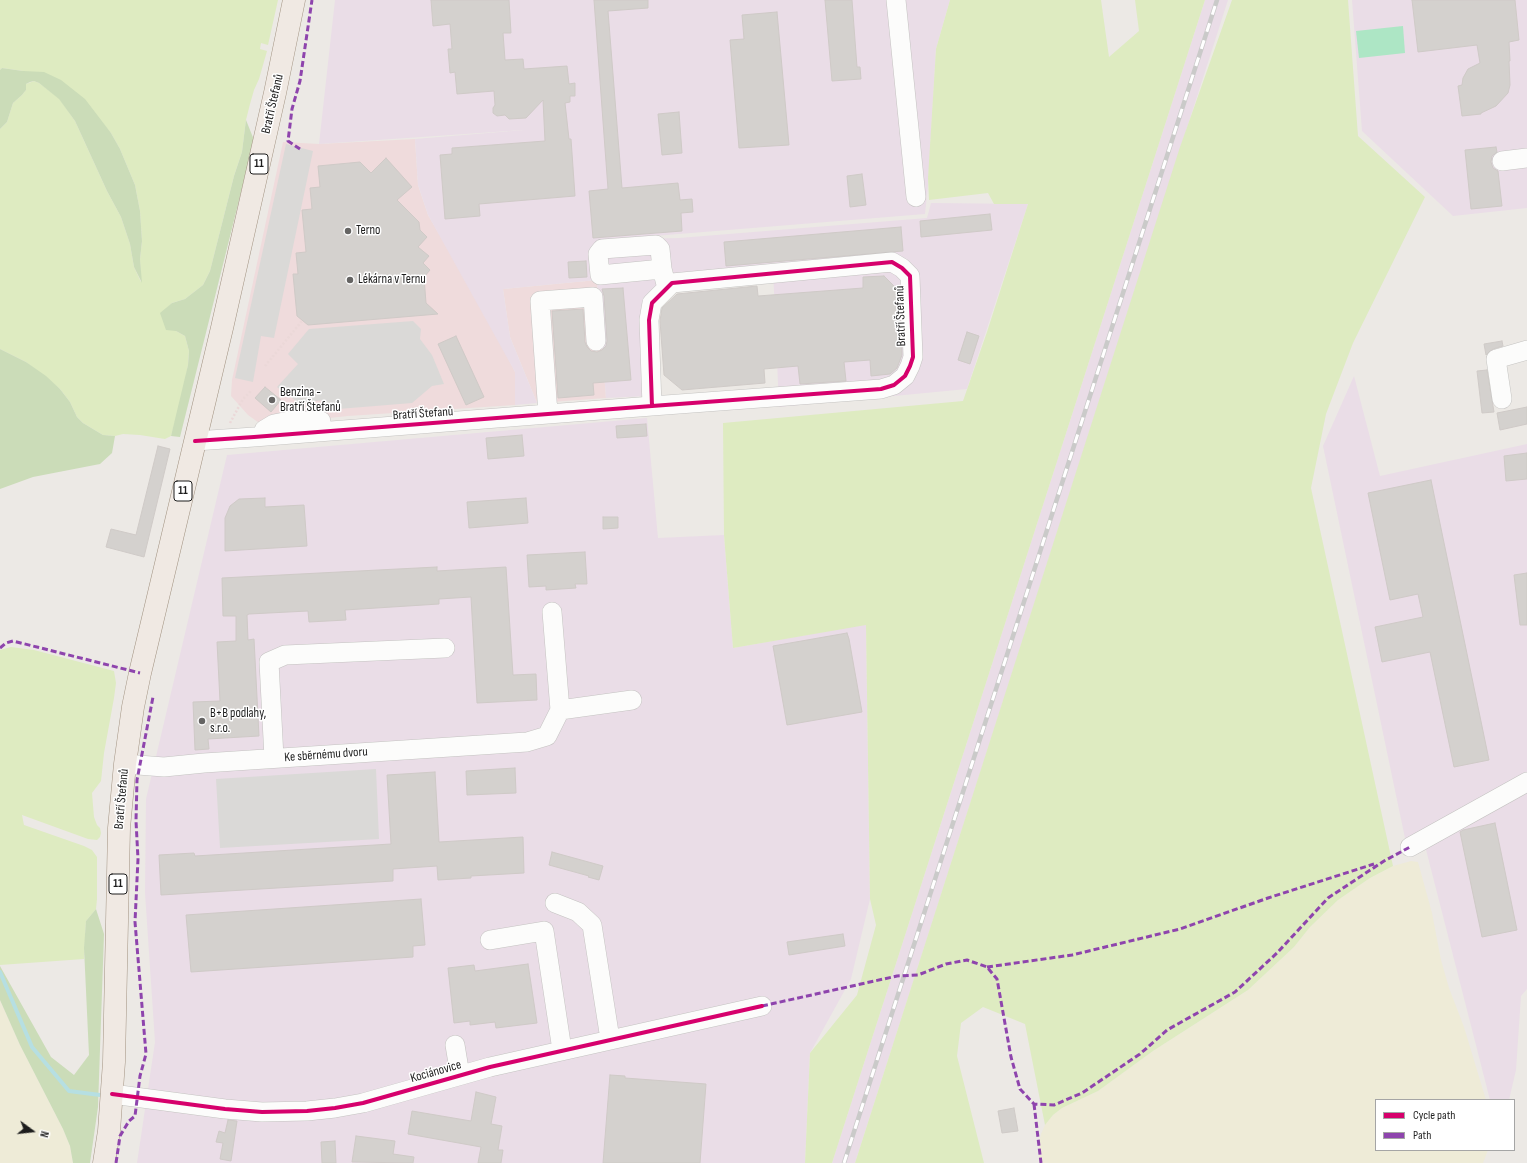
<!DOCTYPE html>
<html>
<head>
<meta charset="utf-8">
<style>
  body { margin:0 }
  #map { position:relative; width:1527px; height:1163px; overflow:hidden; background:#ece9e5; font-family:"Sofia Sans Condensed",sans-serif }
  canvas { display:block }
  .legend { position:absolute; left:1375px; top:1099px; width:140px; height:52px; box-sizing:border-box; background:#fff; border:1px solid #a5a5a5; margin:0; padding:5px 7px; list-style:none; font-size:12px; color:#1d1d1d }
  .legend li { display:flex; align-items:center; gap:8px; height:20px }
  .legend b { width:20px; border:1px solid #a5a5a5 }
  .north { position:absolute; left:12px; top:1111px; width:40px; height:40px; -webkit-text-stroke:3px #fff; paint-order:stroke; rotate:105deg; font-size:11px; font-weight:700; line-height:16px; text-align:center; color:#1d1d1d }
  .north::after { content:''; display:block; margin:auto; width:14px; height:18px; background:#1d1d1d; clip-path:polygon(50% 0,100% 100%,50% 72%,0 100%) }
</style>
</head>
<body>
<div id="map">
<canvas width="1527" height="1163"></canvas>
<ul class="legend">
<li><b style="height:5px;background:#d6006c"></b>Cycle path</li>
<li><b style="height:5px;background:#8e44ad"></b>Path</li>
</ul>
<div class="north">N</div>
</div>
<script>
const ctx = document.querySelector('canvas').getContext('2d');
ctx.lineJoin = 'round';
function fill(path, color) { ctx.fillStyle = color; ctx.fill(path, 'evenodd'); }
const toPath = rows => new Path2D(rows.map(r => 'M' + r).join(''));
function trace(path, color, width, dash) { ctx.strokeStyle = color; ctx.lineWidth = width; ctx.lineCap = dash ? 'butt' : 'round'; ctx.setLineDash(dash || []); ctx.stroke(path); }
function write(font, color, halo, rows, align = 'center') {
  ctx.font = font + ' "Sofia Sans Condensed",sans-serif'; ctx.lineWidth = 3; ctx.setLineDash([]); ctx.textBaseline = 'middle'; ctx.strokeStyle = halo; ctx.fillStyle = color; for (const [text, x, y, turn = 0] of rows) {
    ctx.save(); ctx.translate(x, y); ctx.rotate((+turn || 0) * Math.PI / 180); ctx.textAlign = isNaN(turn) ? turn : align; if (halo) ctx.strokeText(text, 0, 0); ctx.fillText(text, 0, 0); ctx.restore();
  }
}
fill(toPath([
  [415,139,418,185,428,215,492,323,515,372,515,405,348,416,262,425,248,415,231,396,232,380,283,142,319,144],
  [597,280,606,398,537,403,510,337,503,289]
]), '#efdbdc');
fill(toPath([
  [335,0,950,0,936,49,928,185,925,214,605,240,679,238,927,218,931,203,1028,204,967,389,779,407,773,268,652,291,648,396,606,398,597,280,503,289,510,337,537,403,515,405,515,372,428,215,418,185,415,139,524,130,319,144],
  [1205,0,1228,0,855,1163,832,1163],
  [1352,0,1527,0,1527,208,1453,216,1362,131],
  [1354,376,1380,476,1527,444,1527,989,1521,996,1516,1070,1509,1100,1490,1100,1422,834,1406,843,1323,446],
  [647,418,658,538,724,535,733,648,866,624,870,899,851,979,810,1053,805,1163,137,1163,155,1042,145,893,146,799,227,455]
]), '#eadde7');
fill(toPath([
  [1411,861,1418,862,1432,913,1441,960,1449,988,1464,1027,1486,1100,1376,1100,1376,1150,1488,1150,1483,1163,1039,1163,1039,1143,1041,1134,1045,1125,1053,1115,1062,1108,1098,1091,1153,1051,1248,990,1294,947,1310,927,1338,900,1370,878,1393,866],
  [0,1000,20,1045,63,1129,70,1146,73,1163,0,1163]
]), '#eeebd7');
fill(toPath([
  [0,0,278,0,268,45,261,43,260,49,267,51,259,79,254,90,250,104,246,120,242,152,234,176,210,271,203,285,185,299,172,303,166,309,176,331,185,336,189,351,188,365,183,393,171,436,165,439,140,435,123,434,115,436,103,435,83,423,77,417,70,402,60,389,26,362,0,349,0,129,7,122,13,103,22,95,26,90,26,84,34,81,39,83,59,98,75,121,107,191,121,217,130,244,134,267,141,282,140,259,142,241,140,211,135,185,120,149,111,133,99,119,23,71,2,68,0,70],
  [950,0,1101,0,1109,57,1139,31,1135,0,1205,0,832,1163,805,1163,810,1053,857,995,876,925,870,899,866,625,733,648,724,535,723,423,963,401,987,332,1028,204,994,204,988,193,929,200,928,178,936,49],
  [1232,0,1348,0,1358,136,1425,197,1353,343,1326,414,1311,488,1393,866,1370,878,1338,900,1310,927,1294,947,1248,990,1153,1051,1098,1091,1062,1108,1053,1115,1045,1125,1025,1024,983,1007,961,1023,957,1056,984,1163,855,1163,1180,147],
  [11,647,34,650,114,671,116,683,114,698,104,753,101,781,92,793,94,817,97,825,100,828,101,833,100,837,97,840,88,839,22,815,24,825,84,846,92,850,97,857,97,899,96,909,86,921,84,959,0,965,0,650]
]), '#deebc1');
fill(toPath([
  [2,68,23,71,44,72,61,80,85,99,111,133,120,149,135,185,140,211,142,241,140,259,142,283,134,267,130,244,121,217,107,191,75,121,59,99,39,83,34,81,30,82,26,84,26,90,22,95,13,103,7,122,0,129,0,70],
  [246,120,254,140,180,437,171,436,188,365,189,351,185,336,176,331,166,330,160,313,172,303,185,299,203,285,210,271,234,176,242,152],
  [0,349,26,362,46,376,60,389,70,402,77,417,83,423,103,435,115,436,112,453,100,464,33,477,0,489],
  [96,909,104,934,98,1107,90,1163,73,1163,70,1146,63,1129,20,1045,0,1000,0,966,51,1057,74,1075,89,1055,84,948,86,921]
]), '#cbdcb8');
fill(toPath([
  [1403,26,1405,53,1359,58,1356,31]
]), '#ade6c5');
fill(toPath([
  [286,144,313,151,274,338,261,336,253,382,235,378],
  [413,321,421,329,420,339,432,355,444,384,432,386,412,403,326,410,325,400,299,403,277,387,298,364,288,354,309,329],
  [376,769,379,839,220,848,216,779]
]), '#dad9d7');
trace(toPath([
  [0,972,32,1047,69,1091,100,1095]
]), '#b6dfe2', 4);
const building = toPath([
  [431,0,509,0,511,33,503,33,505,60,523,59,524,69,567,66,569,84,575,83,575,96,570,96,570,102,565,103,569,139,571,139,575,196,479,204,480,216,445,219,440,155,452,154,452,148,545,141,543,100,526,118,509,119,505,115,497,116,493,113,493,108,495,105,494,91,457,94,455,72,450,73,448,49,452,49,450,24,433,26,431,0],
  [594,0,648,0,648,8,608,11,622,188,678,183,680,200,692,199,693,212,681,213,682,231,593,238,589,191,608,189,594,0],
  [825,0,852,0,857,67,860,67,861,79,832,81,825,0],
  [1412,0,1515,0,1519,40,1509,42,1510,61,1509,61,1510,85,1508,93,1496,106,1481,113,1481,114,1462,116,1458,86,1462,85,1463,78,1468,69,1480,63,1477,45,1418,52,1412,0],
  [777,12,789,145,739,148,730,40,744,39,742,15,777,12],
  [679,112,682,153,662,155,658,114,679,112],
  [1496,147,1497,152,1492,156,1491,162,1493,168,1498,171,1502,206,1471,209,1465,150,1496,147],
  [386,158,412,187,397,200,419,222,420,230,427,237,418,247,429,256,423,263,430,270,424,277,426,303,438,314,308,325,297,316,293,274,298,274,296,253,306,252,302,210,312,209,310,188,320,187,318,166,360,162,371,173,386,158],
  [862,174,866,205,850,207,847,176,862,174],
  [990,214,992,230,921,237,920,221,990,214],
  [901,227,903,251,726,266,724,242,901,227],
  [586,261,587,277,569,278,568,262,586,261],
  [884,276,896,288,900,299,902,355,897,368,890,374,871,376,870,360,844,362,846,381,800,384,798,366,764,369,765,383,682,390,664,375,660,321,662,308,677,294,757,286,758,296,863,288,863,277,884,276],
  [623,288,631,380,593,383,594,395,558,398,552,311,583,309,585,342,587,347,591,351,597,352,602,350,606,346,607,341,604,296,602,289,623,288],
  [967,332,979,336,970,364,958,360,967,332],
  [456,336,484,397,466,405,438,344,456,336],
  [1502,341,1503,346,1493,349,1486,355,1484,344,1502,341],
  [1487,370,1494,412,1482,413,1477,371,1487,370],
  [265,387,281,400,271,412,255,398,265,387],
  [1527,407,1527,424,1500,430,1497,413,1527,407],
  [646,424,647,436,617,438,616,426,646,424],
  [522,435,524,456,488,459,486,438,522,435],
  [158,446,170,449,144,557,106,547,111,529,136,535,158,446],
  [1527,453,1527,479,1506,481,1504,456,1527,453],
  [1431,480,1489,760,1454,767,1430,652,1382,662,1375,627,1423,617,1418,594,1390,600,1368,493,1431,480],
  [265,498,265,507,304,505,307,546,225,551,225,518,230,506,239,499,265,498],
  [526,498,528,523,469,528,467,502,526,498],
  [603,517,618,517,618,528,603,529,603,517],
  [585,552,587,584,575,584,576,588,546,590,546,586,529,587,527,555,585,552],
  [437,567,437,571,506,567,513,675,536,674,537,700,477,703,471,597,439,599,439,604,345,610,346,620,309,622,308,611,249,614,247,615,248,640,254,639,259,736,208,739,209,749,195,750,193,702,220,701,217,642,236,641,236,616,223,616,222,578,437,567],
  [1527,573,1527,625,1520,625,1514,575,1527,573],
  [847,633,849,639,862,712,787,725,773,646,847,633],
  [515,768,516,793,467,795,466,771,515,768],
  [435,772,439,842,523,837,524,873,471,876,471,878,438,880,437,866,393,869,393,881,161,895,159,855,194,853,195,856,391,844,387,775,435,772],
  [1495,823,1517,930,1482,937,1460,832,1463,830,1495,823],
  [552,852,603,866,599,880,588,877,589,876,549,865,552,852],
  [421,899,425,945,413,946,413,957,191,972,186,915,421,899],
  [843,934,845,946,789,955,787,942,843,934],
  [528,964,537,1023,496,1028,495,1022,470,1025,470,1021,454,1023,448,968,474,965,475,971,528,964],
  [610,1075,625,1076,625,1078,706,1084,700,1163,603,1163,610,1075],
  [476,1092,496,1097,491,1124,502,1126,498,1150,503,1150,501,1163,478,1163,481,1147,408,1134,412,1111,471,1121,476,1092],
  [1014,1108,1018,1131,1002,1133,998,1111,1014,1108],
  [228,1120,237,1121,231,1161,220,1159,223,1143,216,1142,219,1131,225,1133,228,1120],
  [356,1136,395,1141,393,1154,414,1157,413,1163,352,1162,356,1136],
  [335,1141,336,1163,322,1163,321,1142,335,1141]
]);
fill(building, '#d4d1ce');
trace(building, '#cfcac7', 1);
const minor = toPath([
  [896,0,916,197],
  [1502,161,1527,158],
  [662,269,600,275,598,254,602,249,656,245,660,249,662,269,667,288],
  [1502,399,1496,359,1527,350],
  [548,414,540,301,593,297,596,341],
  [264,430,274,424,289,421,321,421],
  [195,441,254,437,548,414,652,406,881,389,894,385,905,376,910,366,913,357,910,276,902,268,892,262,672,283,652,303,649,320,652,406],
  [552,612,560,710],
  [274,758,269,662,285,655,445,648],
  [125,764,164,767,204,763,527,742,547,736,560,710,632,700],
  [1410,847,1527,782],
  [555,903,578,912,592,925,610,1039],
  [490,940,544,931,562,1050],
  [455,1045,460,1075],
  [112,1094,225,1109,262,1112,307,1111,335,1108,363,1103,490,1067,762,1006]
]);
const major = toPath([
  [104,1163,109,1131,114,1062,119,828,125,764,133,707,140,673,222,328,275,93,294,0]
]);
trace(minor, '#c4c3c1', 20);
trace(major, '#a29382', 23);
trace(toPath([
  [265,366,302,321],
  [230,423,243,399,252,390]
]), '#ebd8d8', 2.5, [2, 2]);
trace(minor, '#fcfcfb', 19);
trace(major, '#f0e9e3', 22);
const rail = toPath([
  [844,1163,1217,0]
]);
trace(rail, '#cacac9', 4.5);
trace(rail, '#fff', 3, [9]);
trace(toPath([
  [300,149,288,141,292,109,300,81,312,0],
  [0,648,6,643,13,641,140,673],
  [987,967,1072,955,1180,929,1268,898,1374,864],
  [762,1006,897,976,918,975,946,964,967,960,987,967,997,979,1011,1057,1020,1089,1034,1104,1054,1105,1082,1093,1140,1054,1167,1030,1235,992,1277,953,1328,898,1384,861,1410,847],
  [1034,1104,1041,1163],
  [116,1163,120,1136,129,1121,135,1116,140,1076,146,1054,135,922,138,859,136,821,137,780,153,697]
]), '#8e44ad', 3, [6, 3]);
trace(toPath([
  [195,441,254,437,548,414,652,406,881,389,894,385,905,376,910,366,913,357,910,276,902,268,892,262,672,283,652,303,649,320,652,406],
  [112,1094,225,1109,262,1112,307,1111,335,1108,363,1103,490,1067,762,1006]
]), '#d6006c', 4);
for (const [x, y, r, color] of [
  [348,231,4,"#656463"],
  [350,280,4,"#656463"],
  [272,400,4,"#656463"],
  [202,721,4,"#656463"]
]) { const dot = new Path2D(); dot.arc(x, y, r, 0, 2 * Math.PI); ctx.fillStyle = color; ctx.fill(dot); trace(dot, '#fff', 1.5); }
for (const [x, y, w] of [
  [259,164,18],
  [183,491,18],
  [118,884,18]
]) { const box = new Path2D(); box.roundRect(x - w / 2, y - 10, w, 20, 3); ctx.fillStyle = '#fff'; ctx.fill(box); trace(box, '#1d1d1d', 1); }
write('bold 12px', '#1d1d1d', null, [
  ["11",259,164],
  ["11",183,491],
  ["11",118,884]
]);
write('13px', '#1d1d1d', '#fff', [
  ["Bratří Štefanů",273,104,-77],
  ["Bratří Štefanů",901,316,-92],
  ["Bratří Štefanů",423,414,-4],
  ["Ke sběrnému dvoru",326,755,-4],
  ["Bratří Štefanů",122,799,-85],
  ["Kociánovice",436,1072,-16]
]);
write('13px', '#1d1d1d', '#fff', [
  ["Terno",356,231],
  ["Lékárna v Ternu",358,280],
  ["Benzina -",280,393],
  ["Bratří Štefanů",280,408],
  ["B+B podlahy,",210,714],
  ["s.r.o.",210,729]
], 'left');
</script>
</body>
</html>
